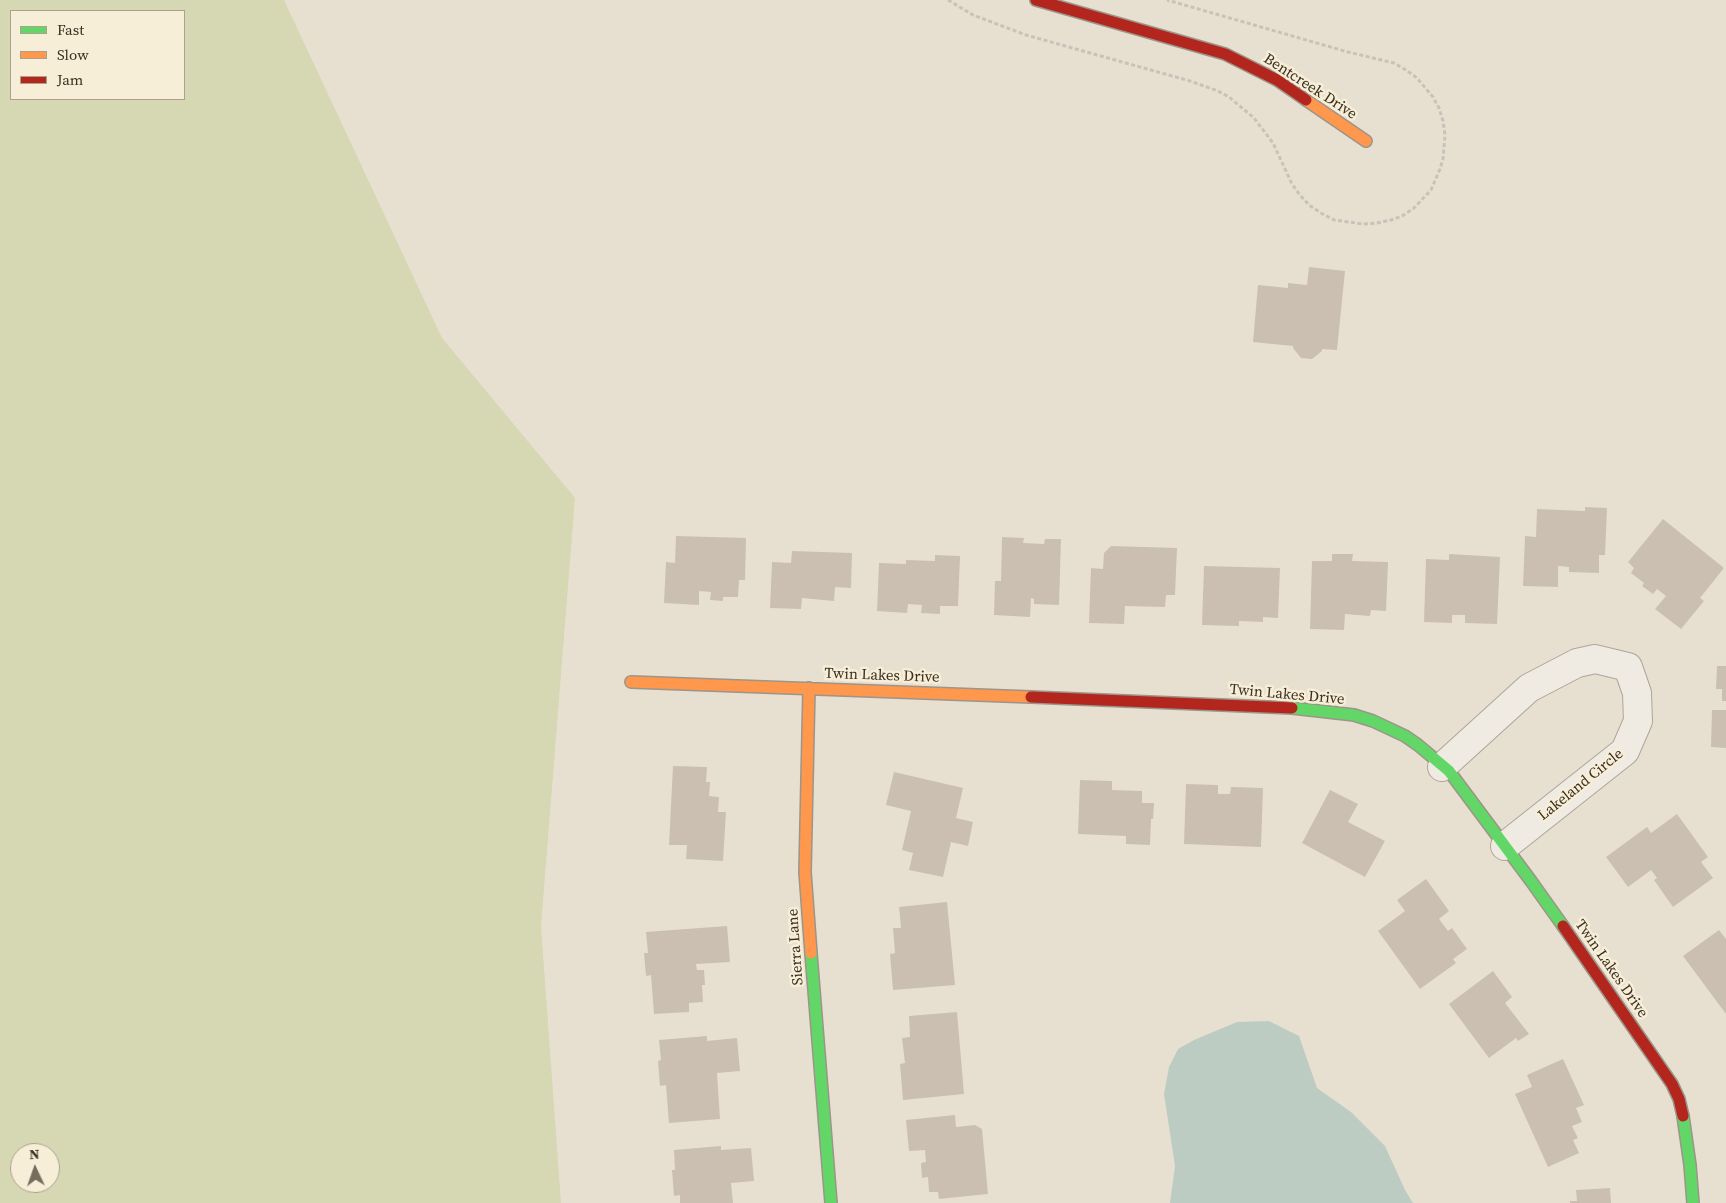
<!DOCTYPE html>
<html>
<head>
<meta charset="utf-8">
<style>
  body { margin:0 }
  #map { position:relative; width:1726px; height:1203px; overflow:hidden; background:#e7e0d1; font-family:"Source Serif 4",serif }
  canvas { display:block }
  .legend { position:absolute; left:10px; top:10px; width:175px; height:90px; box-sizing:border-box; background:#f7eed8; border:1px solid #ada18e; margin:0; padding:6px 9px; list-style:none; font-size:15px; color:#3d2e20 }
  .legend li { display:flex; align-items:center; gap:10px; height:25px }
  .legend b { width:25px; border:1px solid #ada18e }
  .north { position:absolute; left:10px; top:1143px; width:50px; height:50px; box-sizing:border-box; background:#f7eed8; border:1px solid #ada18e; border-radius:50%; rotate:357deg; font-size:14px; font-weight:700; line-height:20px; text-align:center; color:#3d2e20 }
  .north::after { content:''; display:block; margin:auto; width:18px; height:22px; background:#786c5e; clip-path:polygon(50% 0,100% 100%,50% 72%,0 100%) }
</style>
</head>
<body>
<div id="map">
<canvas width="1726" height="1203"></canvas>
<ul class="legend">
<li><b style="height:6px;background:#63d668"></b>Fast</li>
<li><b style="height:6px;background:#ff974d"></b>Slow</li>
<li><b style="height:6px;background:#b3261e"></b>Jam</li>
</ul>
<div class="north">N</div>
</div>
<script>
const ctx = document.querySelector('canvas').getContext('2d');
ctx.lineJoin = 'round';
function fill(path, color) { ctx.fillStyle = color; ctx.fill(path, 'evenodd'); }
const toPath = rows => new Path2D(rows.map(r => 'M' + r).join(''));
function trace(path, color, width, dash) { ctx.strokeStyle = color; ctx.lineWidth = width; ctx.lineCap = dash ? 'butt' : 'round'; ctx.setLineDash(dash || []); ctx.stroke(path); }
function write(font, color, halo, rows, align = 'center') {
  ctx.font = font + ' "Source Serif 4",serif'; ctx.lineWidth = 5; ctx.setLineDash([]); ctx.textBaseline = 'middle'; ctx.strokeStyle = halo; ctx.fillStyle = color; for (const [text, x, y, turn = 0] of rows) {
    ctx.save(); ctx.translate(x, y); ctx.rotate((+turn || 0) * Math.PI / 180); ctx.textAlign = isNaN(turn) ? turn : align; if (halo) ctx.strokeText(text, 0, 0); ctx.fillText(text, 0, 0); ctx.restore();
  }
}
fill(toPath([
  [0,0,284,0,442,338,575,498,541,926,561,1203,0,1203],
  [11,11,184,11,184,99,11,99],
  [20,1153,50,1153,50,1183,20,1183]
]), '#d6d7b3');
fill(toPath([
  [1269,1021,1299,1036,1317,1088,1351,1112,1385,1146,1405,1190,1413,1203,1170,1203,1175,1166,1164,1094,1169,1067,1178,1049,1194,1040,1237,1022]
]), '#bcccc2');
fill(toPath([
  [1309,267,1345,271,1337,350,1322,349,1322,351,1312,359,1301,358,1293,348,1293,346,1253,342,1258,285,1288,288,1288,283,1307,285],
  [1585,507,1607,508,1605,555,1599,555,1599,573,1569,572,1569,567,1558,566,1558,587,1523,586,1525,536,1536,537,1537,509,1585,511],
  [1663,519,1724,568,1700,598,1704,601,1681,629,1655,609,1666,596,1657,589,1653,594,1642,586,1644,583,1631,573,1634,568,1628,562],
  [676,536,746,538,745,580,739,580,738,597,723,597,723,601,710,600,711,592,699,591,699,605,664,603,666,562,675,563],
  [1002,537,1024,538,1023,543,1044,544,1045,539,1061,539,1059,605,1034,604,1034,599,1031,598,1030,617,994,615,995,581,1001,581],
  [1111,546,1177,548,1175,595,1166,595,1165,607,1125,606,1124,624,1089,623,1091,568,1103,569,1104,553],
  [792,551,852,553,851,588,835,587,834,601,802,598,801,609,770,608,772,562,791,563],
  [1332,554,1353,554,1352,561,1388,562,1386,611,1371,610,1370,616,1345,614,1344,630,1310,629,1312,561,1332,561],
  [1449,554,1500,557,1497,624,1465,623,1465,615,1452,615,1452,623,1424,622,1426,559,1449,560],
  [935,555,960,556,958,606,940,606,940,614,921,613,922,605,908,604,907,613,877,611,879,563,906,564,906,560,935,561],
  [1204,566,1280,568,1278,618,1263,617,1263,622,1239,621,1239,626,1202,625],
  [1717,666,1726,666,1726,701,1722,701,1722,689,1716,689],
  [1712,710,1726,710,1726,748,1711,747],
  [673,766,707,767,706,782,710,782,709,796,719,797,718,812,726,812,723,861,686,859,687,845,669,845],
  [894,772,963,788,956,818,973,822,968,846,951,842,943,877,909,870,913,853,902,850,911,811,886,805],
  [1080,780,1112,781,1112,790,1142,791,1142,803,1154,803,1153,819,1151,819,1150,845,1126,844,1126,836,1078,834],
  [1186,784,1218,785,1218,794,1230,794,1231,787,1263,788,1261,847,1184,844],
  [1330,790,1358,804,1348,822,1385,841,1365,877,1302,843],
  [1677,814,1708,857,1701,862,1713,878,1673,907,1654,880,1657,878,1651,870,1628,887,1606,857,1647,827,1651,833],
  [1426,879,1449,911,1439,919,1448,931,1452,928,1467,949,1453,959,1456,963,1420,989,1378,931,1405,911,1397,900],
  [947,902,955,985,893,990,890,954,895,953,893,928,901,928,899,907],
  [727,926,730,962,696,964,697,970,704,970,705,985,702,985,703,1002,689,1003,689,1012,654,1014,651,975,646,976,644,953,648,953,646,932],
  [1719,930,1726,939,1726,1014,1683,956],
  [1493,971,1512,997,1505,1003,1529,1034,1518,1041,1516,1038,1489,1058,1449,1004],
  [957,1012,964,1094,903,1100,900,1064,905,1063,902,1038,910,1037,909,1016],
  [707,1036,707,1041,737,1038,740,1071,717,1073,720,1119,669,1123,666,1085,660,1086,658,1061,661,1060,659,1040],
  [1563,1059,1584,1105,1576,1108,1582,1122,1572,1126,1578,1138,1573,1140,1579,1153,1548,1167,1515,1094,1532,1087,1527,1075],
  [955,1115,956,1127,975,1125,982,1129,988,1194,939,1199,938,1192,929,1192,928,1177,922,1178,921,1163,926,1162,925,1150,909,1151,906,1120],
  [721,1146,721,1150,751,1148,754,1181,731,1183,733,1203,680,1203,680,1195,674,1196,672,1170,675,1170,674,1150],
  [1610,1188,1611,1203,1570,1203,1570,1201,1577,1201,1576,1190]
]), '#cbbfb2');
const street = toPath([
  [1442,767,1529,688,1577,663,1595,659,1628,667,1637,693,1638,721,1625,751,1505,846]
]);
const fast = toPath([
  [1292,708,1354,715,1373,721,1405,736,1418,745,1449,771,1531,881,1563,926],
  [811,953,831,1203],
  [1683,1116,1690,1165,1693,1203]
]);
const slow = toPath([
  [1306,100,1366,141],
  [631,682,1031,697],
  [809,688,805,872,811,953]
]);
const jam = toPath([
  [1036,0,1225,54,1277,80,1306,100],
  [1031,697,1292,708],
  [1563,926,1672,1084,1679,1099,1683,1116]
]);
trace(street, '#ada599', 30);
trace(fast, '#9c958a', 14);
trace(slow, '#9c958a', 14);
trace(jam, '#9c958a', 14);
trace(toPath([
  [948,0,973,15,1026,35,1190,81,1218,91,1229,97,1254,118,1273,143,1292,184,1300,195,1309,205,1321,213,1334,220,1363,224,1377,223,1391,220,1402,216,1414,208,1431,190,1440,169,1443,159,1445,135,1443,121,1439,108,1433,97,1417,78,1406,70,1394,63,1348,52,1167,0]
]), '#c8c2b9', 3, [4, 2.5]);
trace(street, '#efebe3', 28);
trace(fast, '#63d668', 11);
trace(slow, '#ff974d', 11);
trace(jam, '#b3261e', 11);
write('15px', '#3d2e20', '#f7eed8', [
  ["Bentcreek Drive",1310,87,33],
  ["Twin Lakes Drive",882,676,2],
  ["Twin Lakes Drive",1287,695,5],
  ["Lakeland Circle",1581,785,-39],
  ["Sierra Lane",796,947,-94],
  ["Twin Lakes Drive",1611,969,55]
]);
</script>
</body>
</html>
